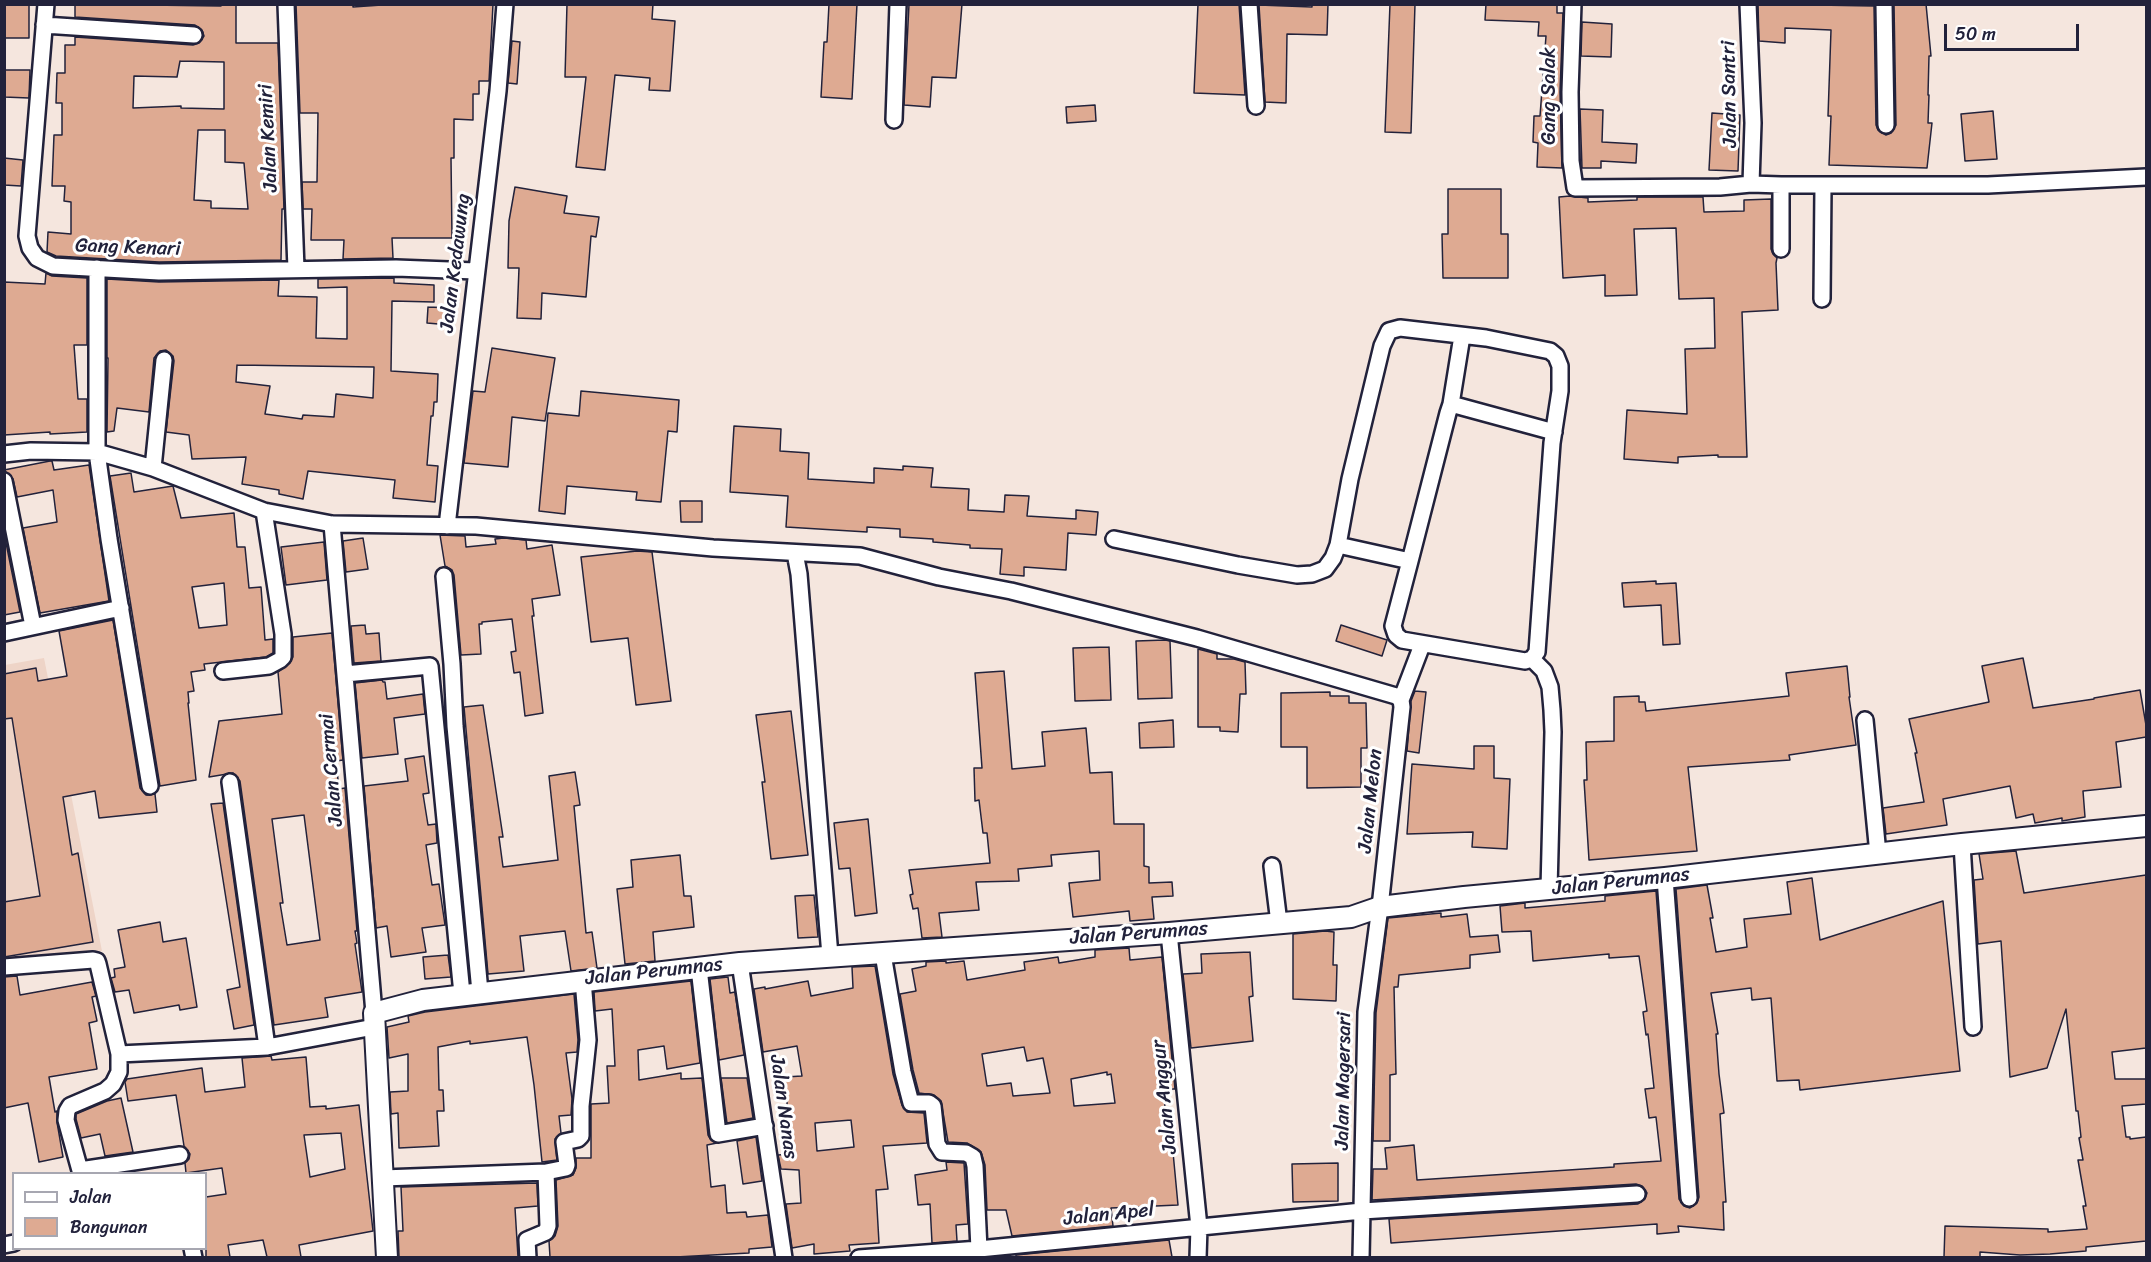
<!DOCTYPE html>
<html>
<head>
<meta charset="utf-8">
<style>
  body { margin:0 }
  #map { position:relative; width:2151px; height:1262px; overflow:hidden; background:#f5e6de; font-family:Sriracha,sans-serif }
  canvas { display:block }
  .frame { position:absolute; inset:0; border:6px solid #22223b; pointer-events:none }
  .legend { position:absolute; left:12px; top:1172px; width:195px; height:78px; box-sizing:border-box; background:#fff; border:2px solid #a7a7b1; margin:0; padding:8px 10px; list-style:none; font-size:18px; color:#22223b }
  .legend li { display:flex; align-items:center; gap:12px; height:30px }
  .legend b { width:30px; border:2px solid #a7a7b1 }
  .scale { position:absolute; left:1944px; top:24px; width:135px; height:27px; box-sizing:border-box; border:3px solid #22223b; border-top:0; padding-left:8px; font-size:18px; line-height:21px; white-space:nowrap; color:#22223b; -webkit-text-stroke:4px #fff; paint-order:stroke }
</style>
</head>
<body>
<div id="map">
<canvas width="2151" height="1262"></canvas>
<div class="frame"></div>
<ul class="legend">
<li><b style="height:8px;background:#fff"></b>Jalan</li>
<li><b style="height:16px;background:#deaa92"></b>Bangunan</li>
</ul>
<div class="scale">50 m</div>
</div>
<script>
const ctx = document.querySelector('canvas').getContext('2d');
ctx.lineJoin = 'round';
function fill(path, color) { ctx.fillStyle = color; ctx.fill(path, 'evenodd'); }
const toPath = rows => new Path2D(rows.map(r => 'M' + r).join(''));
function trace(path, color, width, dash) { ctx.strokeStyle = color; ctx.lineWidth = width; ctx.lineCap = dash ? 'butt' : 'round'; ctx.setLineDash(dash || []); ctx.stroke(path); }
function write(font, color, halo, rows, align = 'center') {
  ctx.font = font + ' Sriracha,sans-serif'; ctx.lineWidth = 6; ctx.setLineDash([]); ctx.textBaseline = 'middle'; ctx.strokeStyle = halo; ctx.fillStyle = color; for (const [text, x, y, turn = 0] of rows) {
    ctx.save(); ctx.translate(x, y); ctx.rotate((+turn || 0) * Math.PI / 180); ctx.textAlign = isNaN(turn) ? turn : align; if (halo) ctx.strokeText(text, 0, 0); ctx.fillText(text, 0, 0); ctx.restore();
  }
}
fill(toPath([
  [44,658,102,951,5,962,5,665]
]), '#eed4c7');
const building = toPath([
  [4,4,29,4,29,38,4,38,4,4],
  [75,4,221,6,221,4,236,4,236,43,278,43,284,209,282,209,281,260,159,262,56,256,47,252,48,232,71,234,71,202,64,201,65,186,52,186,54,135,62,135,62,103,56,103,57,73,65,73,65,45,75,45,75,37,193,45,199,43,204,36,202,30,195,25,75,17,75,4],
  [180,61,224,62,224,109,181,108,181,106,133,108,134,76,177,77,180,61],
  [198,130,225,130,225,162,244,163,248,209,211,208,211,201,194,200,198,130],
  [296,4,353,4,353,7,396,4,493,4,489,81,479,81,479,94,473,94,473,120,454,119,454,158,451,158,452,238,392,238,393,258,343,259,344,240,311,240,312,209,303,209,302,182,317,182,318,113,300,113,296,4],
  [567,4,653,4,652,19,675,21,670,91,649,90,650,78,615,75,605,170,576,167,586,77,565,77,567,4],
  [829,4,857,4,852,99,821,97,824,42,827,42,829,4],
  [909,4,962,4,956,78,932,77,930,107,904,105,909,4],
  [1198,4,1239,4,1245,95,1194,93,1198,4],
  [1312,4,1328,4,1327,35,1287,34,1286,103,1265,102,1259,5,1312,7,1312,4],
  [1390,4,1415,4,1411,133,1385,132,1390,4],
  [1486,4,1557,4,1557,13,1563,13,1560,92,1562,168,1537,167,1538,143,1533,142,1534,116,1540,116,1546,36,1538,36,1539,22,1485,20,1486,4],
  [1758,4,1874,6,1876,125,1878,130,1886,135,1891,133,1896,125,1894,4,1926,4,1931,56,1929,56,1928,95,1929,95,1928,123,1932,123,1927,168,1829,165,1831,116,1828,116,1831,30,1785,28,1785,43,1759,41,1758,4],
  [1582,22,1612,24,1611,57,1581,56,1582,22],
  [512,41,520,42,517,84,508,83,512,41],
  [4,70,30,70,29,98,4,97,4,70],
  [1095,105,1096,121,1067,123,1066,107,1095,105],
  [1580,109,1603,110,1602,142,1637,144,1636,163,1601,161,1601,168,1582,168,1580,109],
  [1993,111,1997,159,1965,161,1961,114,1993,111],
  [1712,113,1740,115,1738,171,1709,170,1712,113],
  [4,158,23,160,21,186,4,185,4,158],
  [515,187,567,196,564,213,599,217,596,237,591,236,586,297,542,293,541,319,517,318,519,268,508,268,509,221,515,187],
  [1448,189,1501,189,1501,234,1508,234,1508,278,1443,278,1442,234,1448,234,1448,189],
  [1570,196,1588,198,1588,202,1637,200,1637,197,1703,197,1704,212,1744,211,1744,200,1771,199,1771,249,1773,254,1777,258,1776,263,1778,310,1742,312,1747,457,1718,457,1718,455,1678,457,1678,463,1624,459,1627,410,1687,414,1685,349,1715,348,1714,298,1679,299,1676,228,1634,229,1637,295,1605,296,1605,275,1563,278,1559,197,1570,196],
  [46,273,52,276,87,278,87,345,74,345,78,399,87,399,87,432,50,434,50,432,4,435,4,282,45,284,46,273],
  [394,278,394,283,434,285,434,302,392,301,391,371,438,374,437,402,434,402,433,416,431,416,427,465,438,466,435,502,393,498,395,480,308,471,303,499,279,494,279,490,242,484,246,457,192,459,189,435,166,432,174,361,173,356,166,350,160,351,154,358,149,412,117,408,114,431,107,432,108,358,107,358,107,279,159,282,279,280,278,296,317,297,316,338,347,339,347,287,318,288,318,279,394,278],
  [237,365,374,367,373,398,336,394,334,417,303,415,302,419,265,414,270,386,236,382,237,365],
  [428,307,451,308,450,325,427,323,428,307],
  [492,348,555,358,545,421,512,417,508,467,464,463,473,391,485,392,492,348],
  [581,391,679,400,677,432,668,431,661,502,636,500,637,492,567,486,565,514,539,511,548,413,579,416,581,391],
  [734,426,781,429,780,451,809,453,808,479,874,483,874,468,903,470,903,466,933,468,931,487,969,489,968,510,1004,512,1005,495,1029,496,1027,516,1076,519,1076,510,1098,512,1096,535,1068,533,1066,570,1024,567,1024,576,1000,574,1002,549,970,548,970,545,933,542,933,539,900,537,900,529,867,527,867,532,786,527,788,496,730,492,734,426],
  [50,461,52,461,54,470,89,465,109,601,40,613,23,528,57,522,53,490,17,497,13,479,4,470,50,461],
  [131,473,134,492,173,486,181,518,234,513,237,547,245,547,249,588,261,587,265,640,273,639,273,653,266,657,204,664,205,670,191,672,194,691,188,692,189,703,188,703,196,780,160,786,110,476,131,473],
  [224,583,227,625,199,628,192,587,224,583],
  [680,501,702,501,702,522,681,522,680,501],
  [4,533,20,612,4,615,4,533],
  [440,535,465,536,466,547,496,544,495,539,504,538,526,540,527,549,552,545,560,595,532,599,534,616,532,616,543,713,525,716,520,672,514,673,511,652,516,651,512,619,482,622,482,624,479,624,481,654,461,655,454,575,452,570,445,566,440,535],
  [363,538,368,569,346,572,343,541,363,538],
  [324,542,327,580,286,585,281,547,324,542],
  [637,551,652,552,671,701,636,705,628,638,591,642,581,557,637,551],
  [1656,581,1656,584,1676,583,1680,644,1663,645,1661,605,1624,607,1622,583,1656,581],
  [113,620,140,788,146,795,155,794,157,812,99,818,95,791,63,797,72,855,78,853,93,942,4,957,4,902,40,896,12,718,4,719,4,674,36,668,38,681,67,676,59,631,113,620],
  [365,625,366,634,379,633,381,661,354,663,351,626,365,625],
  [1341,625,1387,640,1382,656,1336,641,1341,625],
  [332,633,343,760,336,761,339,789,345,788,357,931,355,931,357,943,355,944,362,992,325,998,328,1017,274,1025,240,781,233,773,209,777,219,721,282,714,278,672,290,663,293,657,293,637,332,633],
  [304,815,320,940,287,945,280,903,283,903,272,819,304,815],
  [1165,640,1170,641,1172,698,1138,699,1136,641,1165,640],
  [1109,647,1111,700,1075,701,1073,648,1109,647],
  [1198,649,1217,654,1217,659,1234,659,1245,662,1246,694,1240,694,1238,732,1220,731,1220,727,1198,727,1198,649],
  [2023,658,2033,708,2094,699,2094,698,2140,690,2146,725,2146,737,2116,742,2121,787,2083,791,2085,817,2062,821,2062,818,2035,823,2033,814,2016,818,2010,786,1943,799,1947,825,1886,834,1883,808,1924,802,1915,753,1917,753,1909,719,1989,702,1982,666,2023,658],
  [1847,666,1850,697,1849,697,1856,745,1789,755,1790,760,1688,767,1697,851,1589,860,1584,780,1587,780,1586,742,1614,741,1614,697,1639,696,1639,702,1645,702,1646,711,1789,696,1786,673,1847,666],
  [1004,671,1012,769,1045,766,1042,732,1086,728,1090,773,1112,772,1114,824,1144,824,1144,866,1149,867,1149,883,1172,882,1173,896,1152,897,1154,919,1130,921,1129,911,1073,917,1069,883,1100,880,1099,851,1051,855,1052,866,1018,869,1019,881,976,882,979,910,939,913,942,937,922,938,918,908,913,909,910,895,913,894,909,870,990,863,987,833,983,833,979,800,975,801,974,768,982,768,975,673,1004,671],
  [382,680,383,682,385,682,387,699,423,694,425,714,394,718,398,754,362,758,355,683,382,680],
  [1415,691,1426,692,1419,753,1407,751,1411,701,1415,691],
  [1330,692,1330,696,1349,696,1349,703,1366,703,1367,748,1361,748,1361,787,1307,788,1307,747,1281,747,1281,693,1330,692],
  [483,705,503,837,499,837,503,867,558,860,549,776,575,772,580,805,574,806,586,933,592,932,597,968,571,971,565,931,520,936,524,971,488,974,464,707,483,705],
  [791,711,808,855,771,859,762,782,765,782,756,715,791,711],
  [1173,720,1174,747,1140,748,1139,723,1173,720],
  [1474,746,1494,746,1494,778,1510,779,1507,849,1472,847,1473,832,1407,834,1412,764,1474,769,1474,746],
  [424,756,429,793,423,794,428,825,436,824,437,843,426,845,432,885,439,884,445,925,422,928,426,952,391,957,387,926,376,928,364,786,408,781,405,759,424,756],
  [223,803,254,1025,234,1029,227,990,240,987,211,804,223,803],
  [868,819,877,913,855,916,850,868,839,869,834,823,868,819],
  [2016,851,2024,893,2146,875,2146,1048,2112,1052,2115,1079,2146,1079,2146,1104,2122,1106,2126,1137,2130,1137,2130,1139,2146,1137,2146,1241,2086,1247,2086,1251,2050,1254,2020,1255,1980,1252,1980,1257,1944,1257,1945,1226,2048,1229,2048,1232,2087,1229,2083,1206,2086,1206,2078,1160,2083,1160,2079,1138,2081,1137,2078,1111,2076,1111,2066,1009,2047,1068,2010,1077,2001,941,1978,944,1974,880,1983,879,1979,854,2016,851],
  [680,855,684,896,691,896,694,927,653,932,655,961,625,964,617,889,633,887,631,860,680,855],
  [1812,878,1820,940,1943,901,1960,1071,1800,1090,1799,1080,1777,1081,1771,998,1752,1000,1751,988,1711,993,1718,1034,1716,1034,1719,1074,1724,1113,1720,1114,1726,1202,1723,1202,1724,1230,1678,1226,1679,1232,1657,1234,1657,1224,1391,1243,1389,1219,1638,1204,1645,1199,1647,1193,1642,1186,1636,1184,1372,1200,1373,1169,1387,1169,1385,1148,1414,1145,1417,1180,1614,1167,1614,1164,1661,1161,1656,1117,1649,1118,1645,1089,1654,1088,1648,1034,1646,1035,1643,1012,1647,1011,1639,956,1609,958,1609,954,1533,961,1531,931,1502,932,1500,906,1525,903,1525,908,1605,901,1605,896,1656,891,1679,1199,1684,1206,1690,1208,1697,1203,1699,1197,1676,889,1707,885,1713,918,1710,918,1716,952,1747,947,1744,919,1791,914,1787,882,1812,878],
  [814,895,818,937,798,938,795,896,814,895],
  [1441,913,1441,917,1467,914,1470,937,1498,935,1500,952,1470,955,1470,968,1399,975,1398,987,1394,987,1396,1074,1390,1075,1390,1141,1373,1141,1376,1013,1388,918,1441,913],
  [160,922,163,942,186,938,197,1007,180,1010,179,1005,134,1013,129,990,115,992,111,978,115,977,114,969,125,967,118,930,160,922],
  [1325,931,1334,932,1333,965,1337,965,1336,1001,1293,999,1293,934,1325,931],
  [1129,948,1130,960,1162,957,1175,1089,1164,1089,1166,1131,1171,1131,1178,1205,1111,1208,1113,1226,1012,1236,1006,1210,987,1210,985,1165,981,1152,967,1143,948,1142,941,1101,934,1095,919,1093,913,1070,900,994,916,991,912,969,926,966,926,962,946,961,946,963,964,961,967,980,1025,970,1024,962,1058,957,1059,963,1095,957,1095,950,1129,948],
  [1024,1047,1027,1061,1043,1058,1050,1093,1013,1096,1011,1083,987,1086,982,1054,1024,1047],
  [1107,1072,1107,1075,1111,1074,1115,1103,1074,1106,1071,1079,1107,1072],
  [1250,952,1253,996,1249,997,1253,1041,1191,1048,1183,974,1202,973,1201,954,1250,952],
  [448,955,451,977,425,979,423,957,448,955],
  [875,966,893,1074,902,1105,907,1112,924,1113,927,1143,883,1146,888,1189,876,1190,879,1243,849,1245,850,1251,814,1254,814,1244,792,1248,786,1204,801,1203,799,1170,781,1169,778,1155,791,1154,785,1077,802,1076,797,1046,763,1052,754,989,765,987,765,989,808,981,811,996,853,988,852,967,875,966],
  [851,1120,854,1147,817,1151,815,1123,851,1120],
  [17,976,20,995,92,982,96,996,92,997,97,1021,89,1023,97,1069,49,1077,55,1112,57,1111,57,1122,63,1157,39,1162,28,1103,4,1108,4,977,17,976],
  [728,977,730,993,735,992,744,1055,719,1060,710,979,728,977],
  [691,981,700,1063,667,1069,664,1046,638,1050,639,1080,681,1073,681,1079,702,1078,708,1135,711,1140,717,1143,707,1145,711,1187,725,1185,727,1213,746,1212,747,1217,768,1215,772,1247,749,1249,749,1253,676,1257,550,1257,549,1241,555,1236,558,1226,556,1180,573,1175,576,1168,576,1158,591,1158,591,1104,609,1103,607,1066,615,1066,612,1009,595,1011,594,992,691,981],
  [574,994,578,1040,577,1052,566,1053,572,1099,571,1115,559,1116,561,1133,555,1139,557,1160,542,1162,534,1085,527,1037,470,1044,470,1041,438,1047,439,1090,443,1090,444,1111,437,1111,439,1146,399,1148,398,1113,391,1114,390,1092,408,1091,408,1054,389,1058,387,1027,409,1022,408,1016,425,1012,574,994],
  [271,1056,272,1060,306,1057,310,1107,326,1106,326,1109,359,1105,373,1231,299,1245,301,1257,267,1257,263,1240,228,1245,230,1257,206,1257,206,1197,226,1194,222,1168,186,1173,185,1163,189,1159,190,1154,184,1146,176,1095,128,1101,125,1082,127,1079,202,1068,205,1092,245,1087,242,1058,271,1056],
  [341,1133,345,1169,310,1177,304,1135,341,1133],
  [721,1078,747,1078,753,1118,727,1123,721,1078],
  [121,1098,133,1152,105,1156,100,1134,81,1138,76,1119,76,1114,107,1101,121,1098],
  [756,1137,762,1181,743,1184,737,1141,756,1137],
  [946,1162,964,1163,968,1224,956,1225,957,1241,932,1243,930,1204,918,1205,915,1175,947,1170,946,1162],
  [1338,1163,1338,1201,1293,1202,1292,1164,1338,1163],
  [537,1183,538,1206,515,1208,518,1257,399,1257,398,1231,403,1231,401,1187,537,1183],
  [1169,1240,1172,1257,1016,1257,1016,1255,1169,1240]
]);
fill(building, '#deaa92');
trace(building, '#22223b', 1.5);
const minor = toPath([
  [46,4,27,236,30,248,37,258,53,266,159,272,396,268,476,271],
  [286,4,296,269],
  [1249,4,1256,106],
  [1573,4,1570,92,1571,161,1575,188,1720,187,1751,184,1781,185,1988,185,2146,177],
  [1748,4,1753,123,1751,184],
  [1884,4,1886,125],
  [44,25,194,35],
  [894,120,898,4],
  [1781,249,1781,185],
  [97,268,97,452,109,539,150,786],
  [1822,299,1823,186],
  [1451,404,1462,336],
  [4,454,31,451,97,452,153,468,264,511,332,524,476,526,713,548,860,556,939,577,1011,591,1197,638,1396,696,1401,700],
  [153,468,164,360],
  [4,481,33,626],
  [332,524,374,1013],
  [447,526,498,91,505,4],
  [1114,539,1238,565,1297,575,1312,574,1325,569,1333,558,1338,545],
  [795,553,799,574,830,956],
  [1410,561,1338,545,1350,479,1382,346,1389,331,1400,328,1486,338,1550,351,1556,356,1560,366,1560,391,1552,443,1537,652,1532,659,1525,661,1402,640,1396,635,1393,626,1410,561,1448,413,1451,404,1554,432],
  [444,576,452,664,455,726,480,992],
  [4,633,121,608],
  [1532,659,1544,671,1550,687,1552,710,1553,732,1549,889],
  [223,671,269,666,280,660,283,657,283,634,264,511],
  [345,674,430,666,462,994],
  [1865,720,1878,854],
  [230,782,267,1047],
  [1962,844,1973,1027],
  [1272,866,1279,923],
  [1665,878,1689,1198],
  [1169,933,1199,1227,1198,1258],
  [883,954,903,1072,911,1103,929,1103,933,1106,937,1144,942,1152,966,1153,973,1157,975,1166,979,1249],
  [740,963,784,1258],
  [4,967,93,960,97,961,98,964,119,1054,119,1072,113,1084,105,1091,70,1106,67,1111,66,1120,81,1174],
  [699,968,718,1134,765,1126],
  [119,1054,267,1047,374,1027],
  [80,1170,180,1155],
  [383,1178,546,1172,566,1168,567,1165,564,1142,578,1139,581,1136,581,1106,588,1040,583,980],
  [4,1245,14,1243],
  [192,1248,194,1258],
  [528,1258,527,1240,546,1232,548,1226,546,1172],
  [859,1258,979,1249,1362,1211,1637,1194],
  [1361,1258,1366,1012,1380,907,1402,707,1401,700,1422,645]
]);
const tertiary = toPath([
  [387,1258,374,1013,423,1000,740,963,1169,933,1351,917,1380,907,1464,897,1665,878,1962,844,2146,826]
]);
trace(minor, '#22223b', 20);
trace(tertiary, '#22223b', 24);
trace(minor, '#fff', 15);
trace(tertiary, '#fff', 20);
write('20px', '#22223b', '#fff', [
  ["Jalan Santri",1730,94,-91],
  ["Gang Salak",1550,96,-90],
  ["Jalan Kemiri",269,138,-93],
  ["Gang Kenari",128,248,2],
  ["Jalan Kedawung",456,263,-83],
  ["Jalan Cermai",332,770,-95],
  ["Jalan Melon",1371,801,-84],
  ["Jalan Perumnas",1621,882,-6],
  ["Jalan Perumnas",1139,934,-4],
  ["Jalan Perumnas",654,972,-6],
  ["Jalan Magersari",1344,1081,-89],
  ["Jalan Anggur",1165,1097,-96],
  ["Jalan Nanas",783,1107,82],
  ["Jalan Apel",1109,1215,-6]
]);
</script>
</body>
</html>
